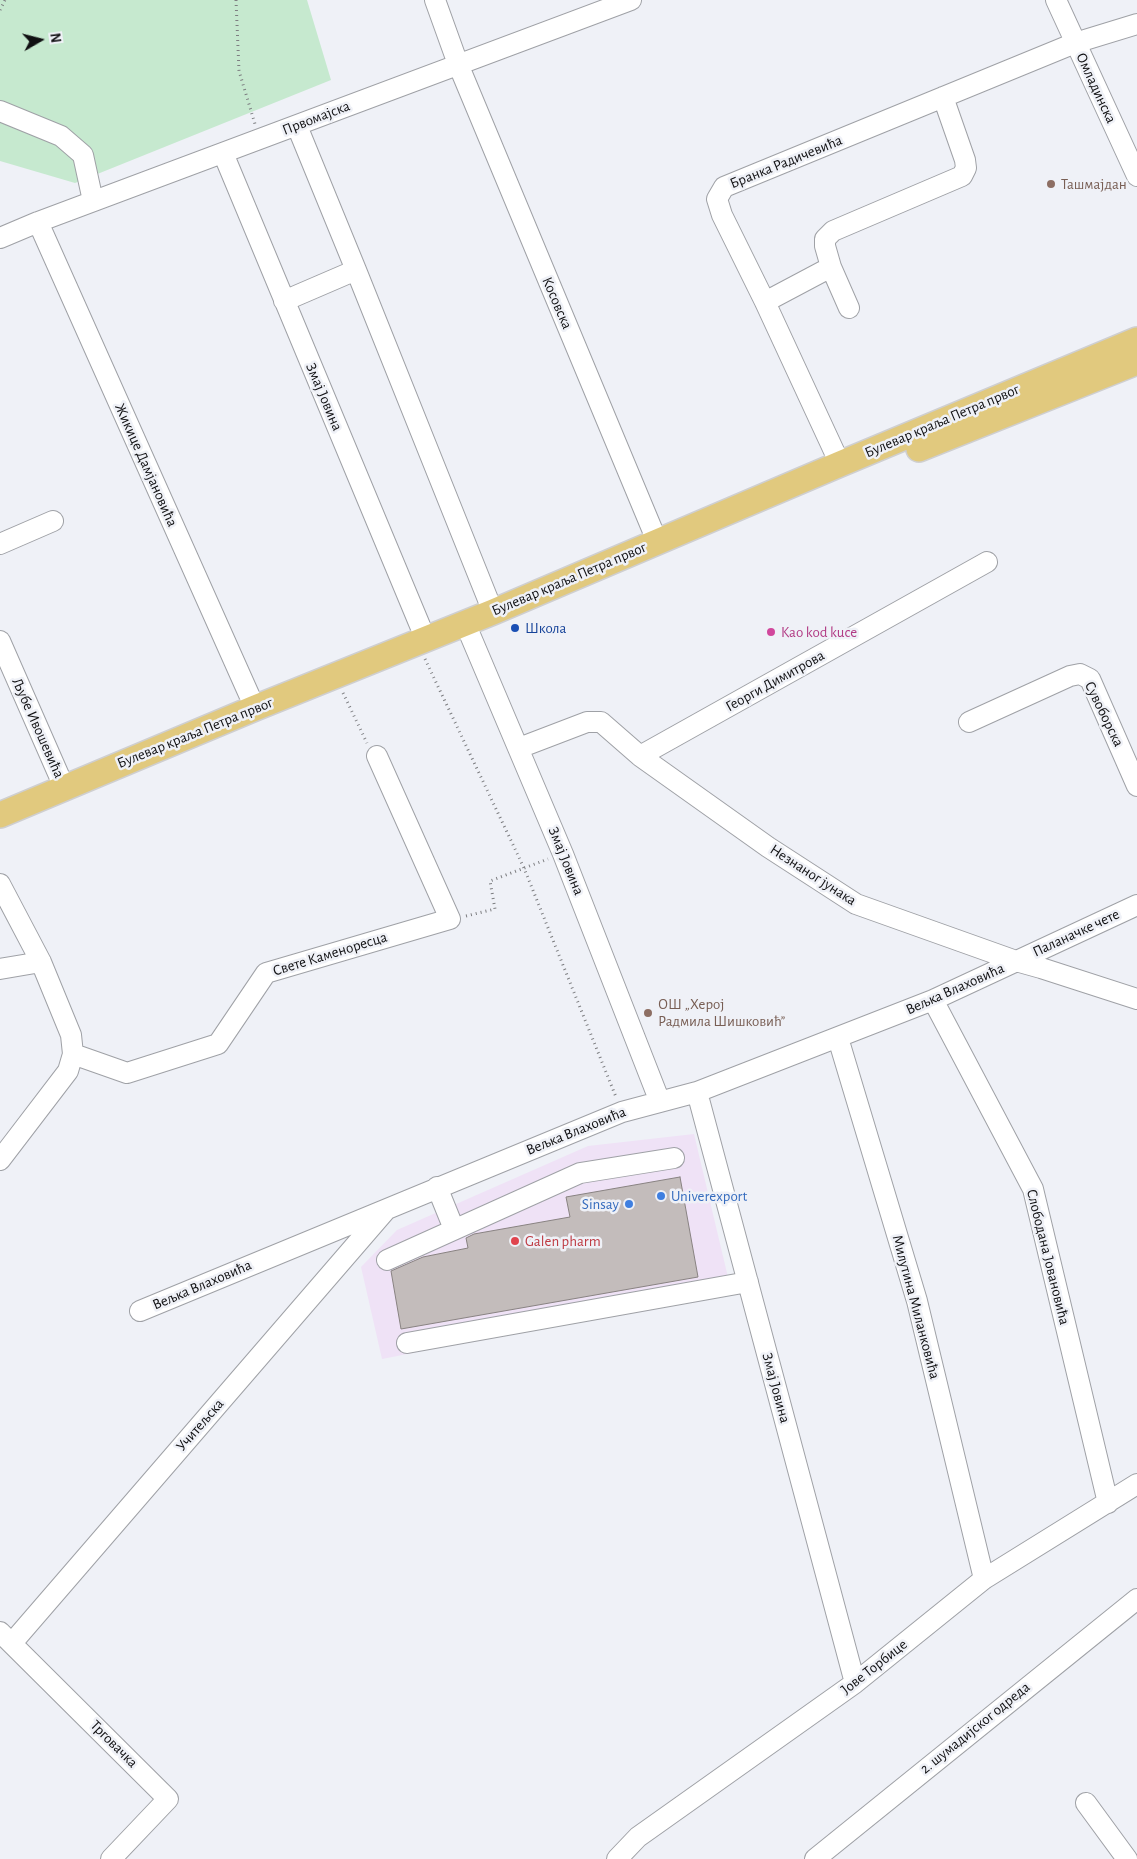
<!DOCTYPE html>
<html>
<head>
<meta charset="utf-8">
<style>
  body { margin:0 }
  #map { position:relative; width:1137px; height:1859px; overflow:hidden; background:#eff1f7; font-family:"Alegreya Sans",sans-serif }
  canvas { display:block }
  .north { position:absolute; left:15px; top:15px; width:50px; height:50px; -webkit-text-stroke:4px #eff1f7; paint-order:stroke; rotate:82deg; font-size:14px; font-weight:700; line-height:20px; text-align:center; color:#101012 }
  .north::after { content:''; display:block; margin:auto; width:18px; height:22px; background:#101012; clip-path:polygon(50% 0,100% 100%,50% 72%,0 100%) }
</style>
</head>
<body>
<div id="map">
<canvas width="1137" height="1859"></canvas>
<div class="north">N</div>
</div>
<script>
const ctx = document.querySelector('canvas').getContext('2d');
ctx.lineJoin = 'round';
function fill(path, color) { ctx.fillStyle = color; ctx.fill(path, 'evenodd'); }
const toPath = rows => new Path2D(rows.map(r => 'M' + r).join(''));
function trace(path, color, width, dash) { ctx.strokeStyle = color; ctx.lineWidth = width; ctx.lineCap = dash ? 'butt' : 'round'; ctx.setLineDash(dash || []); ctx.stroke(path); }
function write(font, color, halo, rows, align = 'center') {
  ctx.font = font + ' "Alegreya Sans",sans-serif'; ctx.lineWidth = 5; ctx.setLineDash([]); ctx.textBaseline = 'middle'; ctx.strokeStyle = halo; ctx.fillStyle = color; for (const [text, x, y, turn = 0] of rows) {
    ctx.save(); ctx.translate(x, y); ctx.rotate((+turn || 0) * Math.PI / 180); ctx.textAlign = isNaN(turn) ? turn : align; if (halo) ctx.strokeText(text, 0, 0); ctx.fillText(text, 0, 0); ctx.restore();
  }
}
fill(toPath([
  [694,1134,731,1290,382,1359,361,1267,397,1230,588,1146]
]), '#efe2f6');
fill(toPath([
  [0,0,307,0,331,80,75,183,0,161]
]), '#c6e9cf');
const building = toPath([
  [680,1177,698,1277,401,1329,391,1271,423,1257,468,1248,466,1238,474,1234,570,1217,566,1197,680,1177]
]);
fill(building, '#c3bcbb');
trace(building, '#898382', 1);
const minor = toPath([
  [435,0,458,64,657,541],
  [1056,0,1137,176],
  [0,111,61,136,83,155,93,201],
  [297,126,356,270,493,612],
  [223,153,426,640],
  [38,222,255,708],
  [0,238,38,222,631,0],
  [284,301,356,270],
  [765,302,831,267],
  [849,308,831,267,825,246,825,239,833,231,962,176,966,168,965,160,943,97],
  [840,464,765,302,722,215,717,199,724,187,1075,43,1137,24],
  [0,544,53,521],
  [465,623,563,854,660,1102],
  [0,641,64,787],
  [969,722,1070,676,1080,674,1090,679,1137,786],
  [519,748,587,722,601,722,640,756,768,847,856,904,1016,961,1041,968,1137,999],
  [640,756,987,562],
  [0,884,41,962,71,1035,73,1054,68,1071,0,1160],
  [0,969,41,962],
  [933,1000,1033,1189,1108,1503],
  [838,1038,917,1301,984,1579],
  [73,1054,127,1073,218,1044,266,973,450,919,377,756],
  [697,1092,855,1683],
  [437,1187,454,1229],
  [387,1260,580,1173,674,1158],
  [140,1311,622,1112,697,1092,933,1000,1137,905],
  [407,1343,748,1282],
  [0,1632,168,1799,111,1859],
  [12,1643,385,1211],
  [1086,1803,1127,1859],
  [617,1859,638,1837,855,1683,984,1579,1137,1484],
  [815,1859,1137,1599]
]);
const major = toPath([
  [919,449,1137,362],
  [0,815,255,708,493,612,840,464,1137,340]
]);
trace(minor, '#9fa1a6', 22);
trace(major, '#cfcfd0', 28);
trace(toPath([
  [236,0,239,71,255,124],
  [0,10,5,0],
  [425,659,524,868,616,1097],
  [343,693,367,743],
  [466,916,495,909,490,881,548,859]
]), '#7d7e81', 3, [1, 4]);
trace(minor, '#fff', 20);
trace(major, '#e1c97e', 25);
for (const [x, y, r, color] of [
  [1051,184,5,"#8d6e63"],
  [515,628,5,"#1a4fb4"],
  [771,632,5,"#d1479c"],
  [648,1013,5,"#8d6e63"],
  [661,1196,5,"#3f7fe0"],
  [629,1204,5,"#3f7fe0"],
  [515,1241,5,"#e0444e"]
]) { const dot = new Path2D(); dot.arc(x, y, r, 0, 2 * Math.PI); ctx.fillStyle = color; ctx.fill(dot); trace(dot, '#eff1f7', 2); }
write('15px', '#101012', '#eff1f7', [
  ["Омладинска",1096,88,65],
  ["Првомајска",316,118,-21],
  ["Бранка Радичевића",786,162,-22],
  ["Косовска",557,303,67],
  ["Змај Јовина",324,397,67],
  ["Булевар краља Петра првог",942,421,-23],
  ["Жикице Дамјановића",146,465,66],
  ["Булевар краља Петра првог",569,579,-23],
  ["Георги Димитрова",775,681,-29],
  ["Сувоборска",1104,714,64],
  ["Љубе Ивошевића",38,728,66],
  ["Булевар краља Петра првог",195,733,-22],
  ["Змај Јовина",566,861,68],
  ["Незнаног јунака",813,875,33],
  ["Паланачке чете",1076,933,-25],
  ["Свете Каменоресца",330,954,-17],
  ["Вељка Влаховића",955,989,-24],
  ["Вељка Влаховића",576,1131,-22],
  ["Слободана Јовановића",1048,1257,76],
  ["Вељка Влаховића",202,1285,-23],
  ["Милутина Миланковића",916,1307,75],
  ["Змај Јовина",776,1388,75],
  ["Учитељска",200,1425,-49],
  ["Јове Торбице",874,1667,-38],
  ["2. шумадијског одреда",975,1728,-39],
  ["Трговачка",114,1744,45]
]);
write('15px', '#785e54', '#eff1f7', [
  ["Ташмајдан",1061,184],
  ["ОШ „Херој",658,1004],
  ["Радмила Шишковић”",658,1021]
], 'left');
write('15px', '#164399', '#eff1f7', [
  ["Школа",525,628]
], 'left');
write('15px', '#b23c85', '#eff1f7', [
  ["Kao kod kuce",781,632]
], 'left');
write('15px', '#366cbe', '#eff1f7', [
  ["Univerexport",671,1196],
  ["Sinsay",619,1204,"right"]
], 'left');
write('15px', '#be3a42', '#eff1f7', [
  ["Galen pharm",525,1241]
], 'left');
</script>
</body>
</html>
